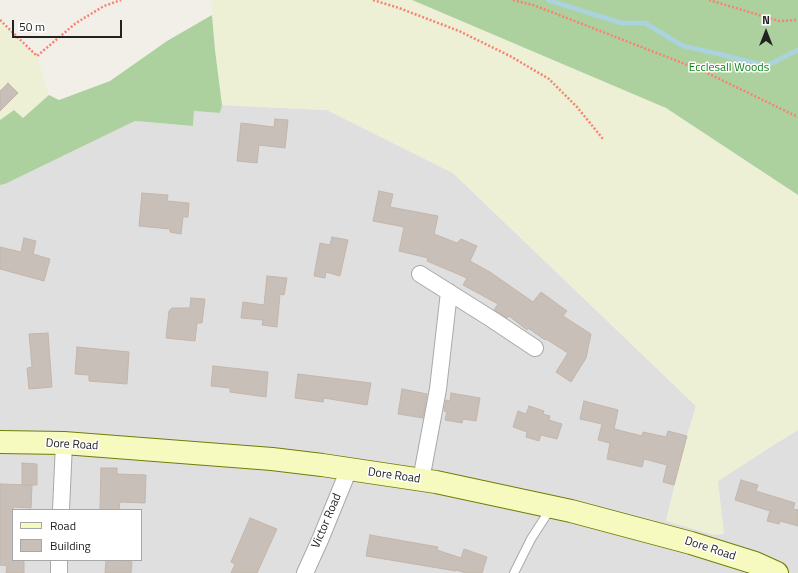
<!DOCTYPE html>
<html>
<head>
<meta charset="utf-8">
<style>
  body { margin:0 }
  #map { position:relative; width:798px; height:573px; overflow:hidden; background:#f2efe9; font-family:"Titillium Web",sans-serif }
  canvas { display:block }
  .legend { position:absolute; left:12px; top:509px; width:130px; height:52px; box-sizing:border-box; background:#fff; border:1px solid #a7a7a7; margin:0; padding:5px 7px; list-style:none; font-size:12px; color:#222 }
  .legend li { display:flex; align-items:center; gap:8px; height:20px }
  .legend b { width:20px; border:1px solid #a7a7a7 }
  .north { position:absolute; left:746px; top:12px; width:40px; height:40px; -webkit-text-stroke:3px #fff; paint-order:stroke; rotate:0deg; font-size:11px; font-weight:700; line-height:16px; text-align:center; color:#222 }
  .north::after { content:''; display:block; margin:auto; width:14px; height:18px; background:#222; clip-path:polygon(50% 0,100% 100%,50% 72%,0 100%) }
  .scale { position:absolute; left:12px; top:20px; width:110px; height:18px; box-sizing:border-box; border:2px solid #222; border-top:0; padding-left:5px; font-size:12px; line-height:14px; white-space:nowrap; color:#222; -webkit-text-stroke:3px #fff; paint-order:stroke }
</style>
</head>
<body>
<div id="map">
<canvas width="798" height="573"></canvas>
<ul class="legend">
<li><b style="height:5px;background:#f7fabf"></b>Road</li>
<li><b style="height:11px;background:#c7bfb8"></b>Building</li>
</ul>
<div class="north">N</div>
<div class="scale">50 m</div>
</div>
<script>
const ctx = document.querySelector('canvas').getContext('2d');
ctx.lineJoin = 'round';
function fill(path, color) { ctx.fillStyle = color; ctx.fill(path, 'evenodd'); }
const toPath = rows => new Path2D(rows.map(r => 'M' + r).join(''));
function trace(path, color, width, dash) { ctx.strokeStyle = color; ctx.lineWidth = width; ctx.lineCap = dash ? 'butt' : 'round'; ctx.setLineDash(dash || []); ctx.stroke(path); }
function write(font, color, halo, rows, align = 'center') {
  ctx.font = font + ' "Titillium Web",sans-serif'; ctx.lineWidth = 3; ctx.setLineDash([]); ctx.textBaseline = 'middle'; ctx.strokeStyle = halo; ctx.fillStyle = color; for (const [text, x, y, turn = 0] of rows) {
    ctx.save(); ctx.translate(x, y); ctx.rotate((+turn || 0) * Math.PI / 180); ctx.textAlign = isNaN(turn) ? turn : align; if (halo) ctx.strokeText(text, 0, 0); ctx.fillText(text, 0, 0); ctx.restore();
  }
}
fill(toPath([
  [222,105,327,110,453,173,696,406,687,436,666,521,718,481,775,444,798,430,798,573,0,573,0,185,5,184,135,121,193,126,194,111,220,113],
  [13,510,141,510,141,560,13,560]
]), '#e0dfdf');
fill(toPath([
  [211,0,412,0,666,108,798,195,798,430,775,444,718,481,724,534,714,535,666,521,687,436,696,406,453,173,327,110,222,105,215,50],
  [0,20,37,56,49,95,23,118,14,110,0,120]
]), '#eef0d5');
fill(toPath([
  [412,0,798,0,798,195,666,108],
  [212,15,215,50,222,105,220,113,194,111,193,126,135,121,5,184,0,185,0,120,14,110,23,118,49,95,59,100,110,81,167,41]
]), '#add19e');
trace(toPath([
  [548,0,621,23,645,23,683,46,719,54,766,66,798,50]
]), '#aad3df', 4.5);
const building = toPath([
  [8,83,18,93,0,111,0,91,8,83],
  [275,119,288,120,285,148,259,145,257,163,237,161,241,123,274,127,275,119],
  [379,191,393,194,390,207,438,216,434,234,457,243,461,239,477,246,470,261,490,272,533,302,541,292,567,311,563,316,591,334,586,358,571,382,556,372,568,353,546,339,545,340,528,328,527,330,509,316,507,318,494,310,498,304,463,285,467,278,427,261,428,258,399,251,404,227,373,221,379,191],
  [142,193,168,195,167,201,189,203,188,217,183,217,181,234,170,232,170,229,139,226,142,193],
  [332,237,348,240,340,276,326,272,325,278,314,276,320,243,330,245,332,237],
  [24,238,36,241,33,254,50,259,44,281,0,269,0,247,21,252,24,238],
  [267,276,287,278,284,295,280,294,277,327,262,325,263,320,241,318,243,302,264,305,267,276],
  [191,298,205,299,202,323,197,323,195,341,166,338,169,311,172,308,190,308,191,298],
  [48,333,52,387,29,389,27,368,32,367,29,334,48,333],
  [77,347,129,352,127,384,89,381,89,375,75,374,77,347],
  [213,366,268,372,266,397,230,392,230,388,211,386,213,366],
  [298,374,371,383,367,405,324,398,323,402,295,398,298,374],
  [402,389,427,394,423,418,398,414,402,389],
  [451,393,480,398,476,421,463,419,462,423,445,420,447,412,444,411,446,400,450,401,451,393],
  [584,401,618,410,614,429,642,436,643,432,666,437,668,431,687,436,674,485,663,482,667,465,644,459,642,467,607,459,610,443,598,440,602,424,580,419,584,401],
  [529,406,544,411,543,414,550,416,549,420,562,424,557,439,541,435,539,441,526,437,527,432,513,427,518,411,526,414,529,406],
  [22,463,37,464,37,485,22,485,22,463],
  [101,468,117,468,117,474,146,475,145,503,120,502,119,510,100,510,101,468],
  [741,480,758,485,756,491,795,503,793,509,798,510,798,526,780,521,779,524,767,521,770,511,735,500,741,480],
  [0,484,32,485,31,508,13,507,13,560,24,560,24,573,6,573,7,566,0,565,0,484],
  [250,518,277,529,257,573,231,573,235,564,231,562,250,518],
  [370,535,438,547,437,550,461,558,464,549,487,557,482,573,466,573,456,570,456,571,366,556,370,535],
  [106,560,126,560,125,561,132,562,131,573,105,573,106,560]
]);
fill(building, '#c7bfb8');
trace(building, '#c4b6ab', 1);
const lane = toPath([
  [514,573,531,539,551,508]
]);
const street = toPath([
  [420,274,493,320,535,348],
  [421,480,438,389,449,292],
  [61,510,64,443],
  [59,573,59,560],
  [305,573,320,540,349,469]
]);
const secondary = toPath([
  [0,442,64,443,272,459,322,465,436,482,571,511,691,543,755,563,777,573]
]);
trace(lane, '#a9a9a9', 10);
trace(street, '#a9a9a9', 18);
trace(secondary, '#707d05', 24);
trace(toPath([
  [373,0,399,8,459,31,510,56,549,79,577,107,603,139],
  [513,0,536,6,703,71,798,117],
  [709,0,779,21,798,20],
  [0,20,37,56,76,23,104,6,121,0]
]), '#fa8072', 2.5, [2, 2]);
trace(lane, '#fff', 8);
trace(street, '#fff', 16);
trace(secondary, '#f7fabf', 22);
write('12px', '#0c8416', '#fff', [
  ["Ecclesall Woods",729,68]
]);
write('12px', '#222', '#fff', [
  ["Dore Road",72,445,3],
  ["Dore Road",394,476,8],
  ["Victor Road",327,521,-67],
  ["Dore Road",710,549,18]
]);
</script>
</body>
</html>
